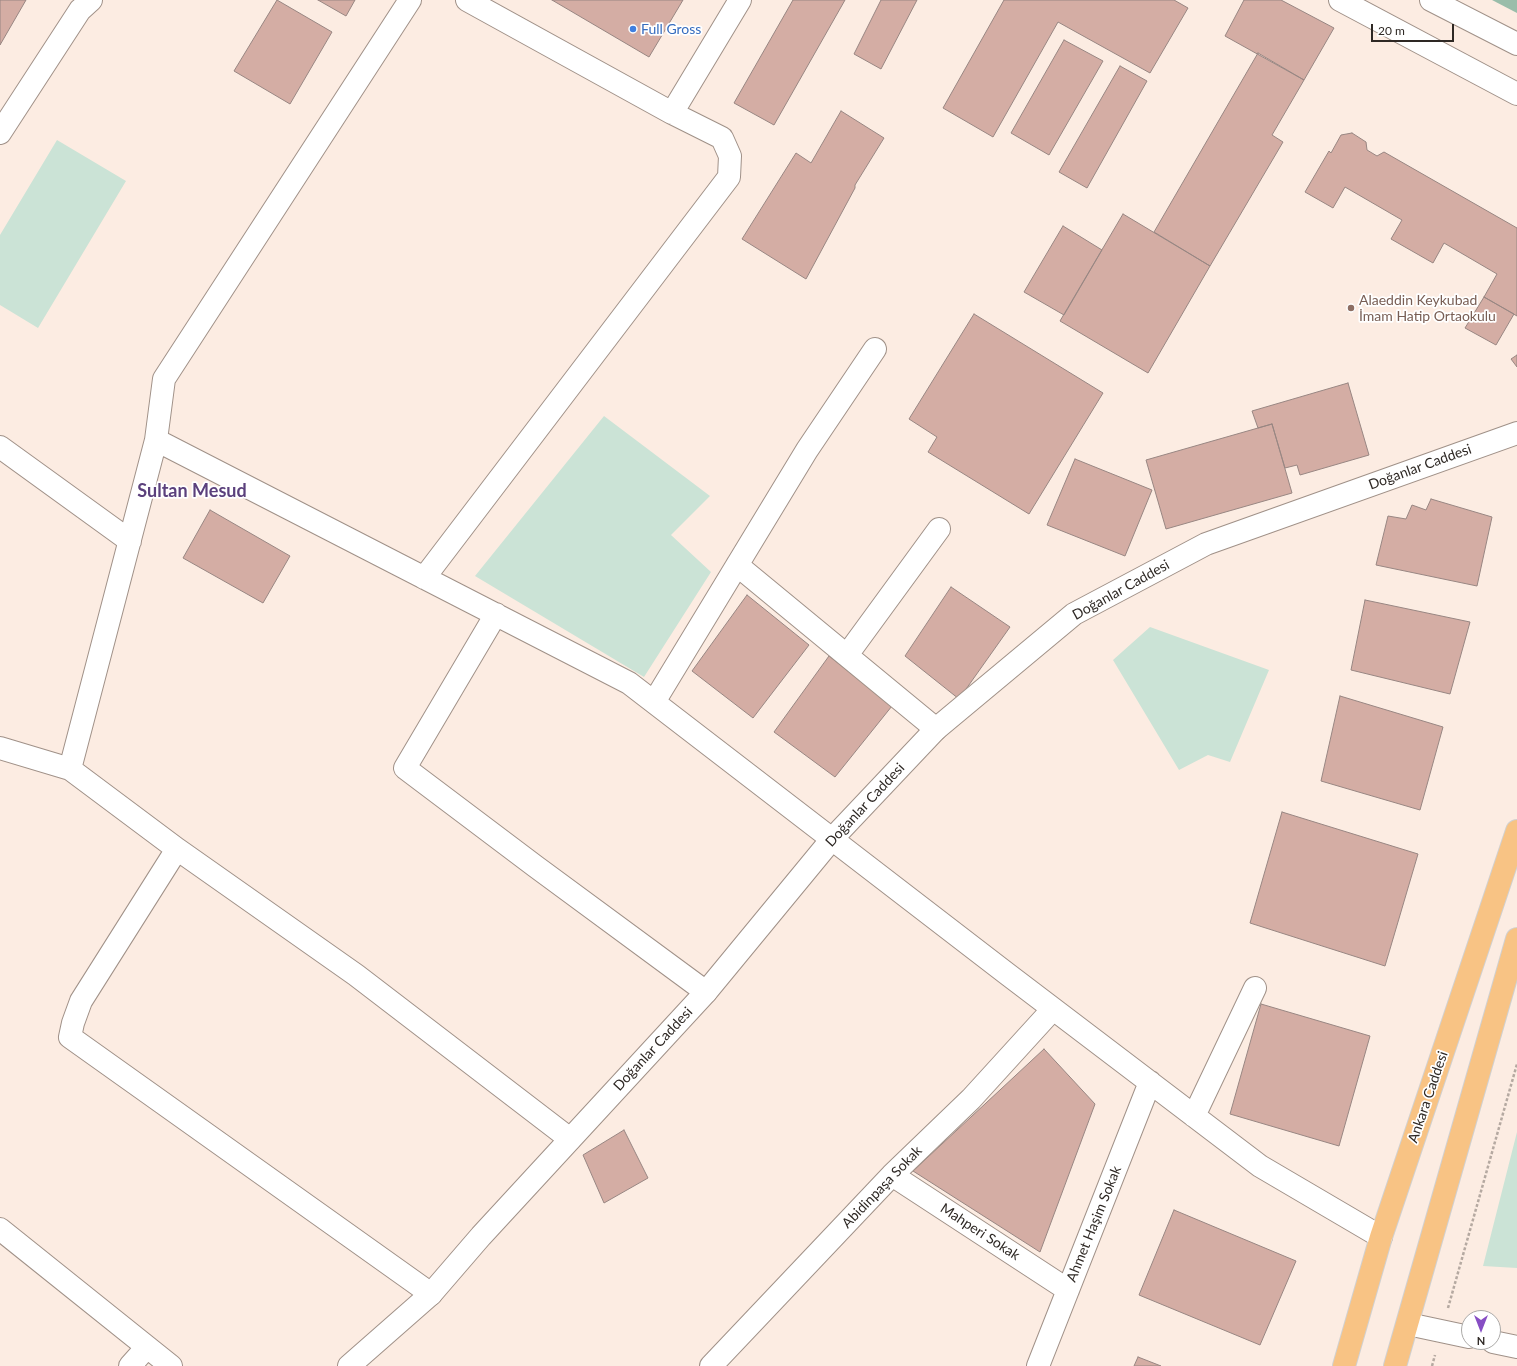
<!DOCTYPE html>
<html>
<head>
<meta charset="utf-8">
<style>
  body { margin:0 }
  #map { position:relative; width:1517px; height:1366px; overflow:hidden; background:#fcece2; font-family:Lato,sans-serif }
  canvas { display:block }
  .north { position:absolute; left:1461px; top:1310px; width:40px; height:40px; box-sizing:border-box; background:#fff; border:1px solid #aba9a7; border-radius:50%; rotate:180deg; font-size:11px; font-weight:700; line-height:16px; text-align:center; color:#2e2824 }
  .north::after { content:''; display:block; margin:auto; width:14px; height:18px; background:#874ec4; clip-path:polygon(50% 0,100% 100%,50% 72%,0 100%) }
  .scale { position:absolute; left:1371px; top:24px; width:83px; height:18px; box-sizing:border-box; border:2px solid #2e2824; border-top:0; padding-left:5px; font-size:12px; line-height:14px; white-space:nowrap; color:#2e2824; -webkit-text-stroke:3px #fff; paint-order:stroke }
</style>
</head>
<body>
<div id="map">
<canvas width="1517" height="1366"></canvas>
<div class="north">N</div>
<div class="scale">20 m</div>
</div>
<script>
const ctx = document.querySelector('canvas').getContext('2d');
ctx.lineJoin = 'round';
function fill(path, color) { ctx.fillStyle = color; ctx.fill(path, 'evenodd'); }
const toPath = rows => new Path2D(rows.map(r => 'M' + r).join(''));
function trace(path, color, width, dash) { ctx.strokeStyle = color; ctx.lineWidth = width; ctx.lineCap = dash ? 'butt' : 'round'; ctx.setLineDash(dash || []); ctx.stroke(path); }
function write(font, color, halo, rows, align = 'center') {
  ctx.font = font + ' Lato,sans-serif'; ctx.lineWidth = 3.5; ctx.setLineDash([]); ctx.textBaseline = 'middle'; ctx.strokeStyle = halo; ctx.fillStyle = color; for (const [text, x, y, turn = 0] of rows) {
    ctx.save(); ctx.translate(x, y); ctx.rotate((+turn || 0) * Math.PI / 180); ctx.textAlign = isNaN(turn) ? turn : align; if (halo) ctx.strokeText(text, 0, 0); ctx.fillText(text, 0, 0); ctx.restore();
  }
}
fill(toPath([
  [57,140,126,181,38,328,0,305,0,235],
  [604,416,710,496,671,535,711,572,644,677,475,576],
  [1150,627,1269,670,1230,762,1208,755,1179,770,1113,660],
  [1517,1132,1517,1268,1483,1266]
]), '#cbe3d6');
fill(toPath([
  [1492,0,1517,0,1517,13]
]), '#99bdaa');
const building = toPath([
  [0,0,26,0,0,45,0,0],
  [277,0,332,32,290,104,234,71,277,0],
  [318,0,355,0,346,16,318,0],
  [552,0,683,0,649,57,552,0],
  [793,0,845,0,774,125,734,103,793,0],
  [881,0,917,0,881,69,854,54,881,0],
  [1004,0,1174,0,1188,8,1150,73,1058,22,993,137,943,108,1004,0],
  [1244,0,1281,0,1334,28,1304,80,1225,36,1244,0],
  [1064,40,1103,61,1049,155,1011,133,1064,40],
  [1258,53,1304,80,1272,135,1283,142,1210,266,1154,232,1258,53],
  [1120,66,1147,81,1087,188,1059,172,1120,66],
  [841,111,884,138,855,185,855,188,806,279,742,239,796,153,811,163,841,111],
  [1352,133,1366,142,1367,150,1377,156,1384,152,1517,228,1517,316,1484,297,1497,274,1444,243,1433,263,1391,239,1402,220,1345,187,1333,208,1305,192,1329,151,1331,153,1341,135,1352,133],
  [1123,214,1210,266,1148,373,1060,321,1123,214],
  [1063,226,1102,250,1064,315,1024,292,1063,226],
  [1484,297,1514,314,1496,345,1465,328,1484,297],
  [974,314,1103,393,1029,514,928,452,937,437,909,419,974,314],
  [1517,355,1517,367,1511,359,1517,355],
  [1348,383,1369,455,1300,475,1297,465,1285,468,1272,424,1258,428,1252,411,1348,383],
  [1272,424,1292,493,1166,529,1146,460,1272,424],
  [1075,459,1152,490,1125,556,1047,525,1075,459],
  [1431,499,1492,517,1477,586,1376,565,1388,516,1406,519,1412,505,1426,510,1431,499],
  [210,510,290,556,263,603,183,558,210,510],
  [951,587,1010,627,959,699,905,656,951,587],
  [747,595,809,645,753,718,692,671,747,595],
  [1365,600,1470,622,1450,694,1351,670,1365,600],
  [829,656,892,706,835,777,774,732,829,656],
  [1340,696,1443,727,1420,810,1321,781,1340,696],
  [1282,812,1418,854,1385,966,1250,923,1282,812],
  [1261,1004,1370,1036,1339,1146,1230,1114,1261,1004],
  [1044,1049,1095,1104,1040,1252,913,1171,1044,1049],
  [624,1130,648,1178,604,1203,583,1155,624,1130],
  [1174,1210,1296,1261,1260,1345,1139,1295,1174,1210],
  [1138,1357,1161,1366,1134,1366,1138,1357]
]);
fill(building, '#d4ada4');
trace(building, '#988682', 1);
const minor = toPath([
  [672,113,740,0],
  [0,133,80,10,91,0],
  [156,440,629,683,1006,973,1260,1166,1381,1237],
  [0,447,130,541],
  [737,565,936,729],
  [424,578,729,177,730,156,722,138,672,113,467,0],
  [496,614,405,768,535,866,706,992],
  [847,655,939,529],
  [654,702,807,450,875,349],
  [0,748,70,769,156,440,164,379,410,0],
  [70,769,177,849,81,1001,73,1023,70,1037,431,1294],
  [177,849,356,975,570,1139],
  [1194,1116,1255,988],
  [892,1175,1068,1290],
  [0,1229,171,1366],
  [1408,1324,1469,1337],
  [1493,1342,1517,1347],
  [130,1366,147,1347],
  [711,1366,892,1175,971,1099,1053,1009],
  [1038,1366,1150,1082]
]);
const tertiary = toPath([
  [349,1366,431,1294,481,1236,706,992,832,839,936,729,1074,614,1206,544,1517,433]
]);
const secondary = toPath([
  [1340,0,1517,94],
  [1431,0,1517,44]
]);
const primary = toPath([
  [1344,1366,1381,1237,1517,831],
  [1395,1366,1517,939]
]);
trace(minor, '#a09188', 24);
trace(tertiary, '#a09188', 24);
trace(secondary, '#a09188', 24);
trace(primary, '#d1d0cf', 24);
trace(toPath([
  [1448,1308,1517,1064],
  [1432,1366,1435,1355]
]), '#b5a9a1', 2.5, [3, 2]);
trace(minor, '#fff', 22);
trace(tertiary, '#fff', 22);
trace(secondary, '#fff', 22);
trace(primary, '#f8c384', 22);
for (const [x, y, r, color] of [
  [633,29,4,"#3f7fe0"],
  [1351,308,4,"#8d6e63"]
]) { const dot = new Path2D(); dot.arc(x, y, r, 0, 2 * Math.PI); ctx.fillStyle = color; ctx.fill(dot); trace(dot, '#fff', 1.5); }
write('14px', '#366cbe', '#fff', [
  ["Full Gross",641,29]
], 'left');
write('14px', '#785e54', '#fff', [
  ["Alaeddin Keykubad",1359,300],
  ["İmam Hatip Ortaokulu",1359,316]
], 'left');
write('14px', '#2e2824', '#fff', [
  ["Doğanlar Caddesi",1420,467,-20],
  ["Doğanlar Caddesi",1121,590,-29],
  ["Doğanlar Caddesi",865,805,-47],
  ["Doğanlar Caddesi",653,1049,-47],
  ["Ankara Caddesi",1428,1097,-71],
  ["Abidinpaşa Sokak",882,1187,-46],
  ["Ahmet Haşim Sokak",1094,1224,-68],
  ["Mahperi Sokak",980,1232,33]
]);
write('bold 18px', '#5b407c', '#fff', [
  ["Sultan Mesud",192,491]
]);
</script>
</body>
</html>
